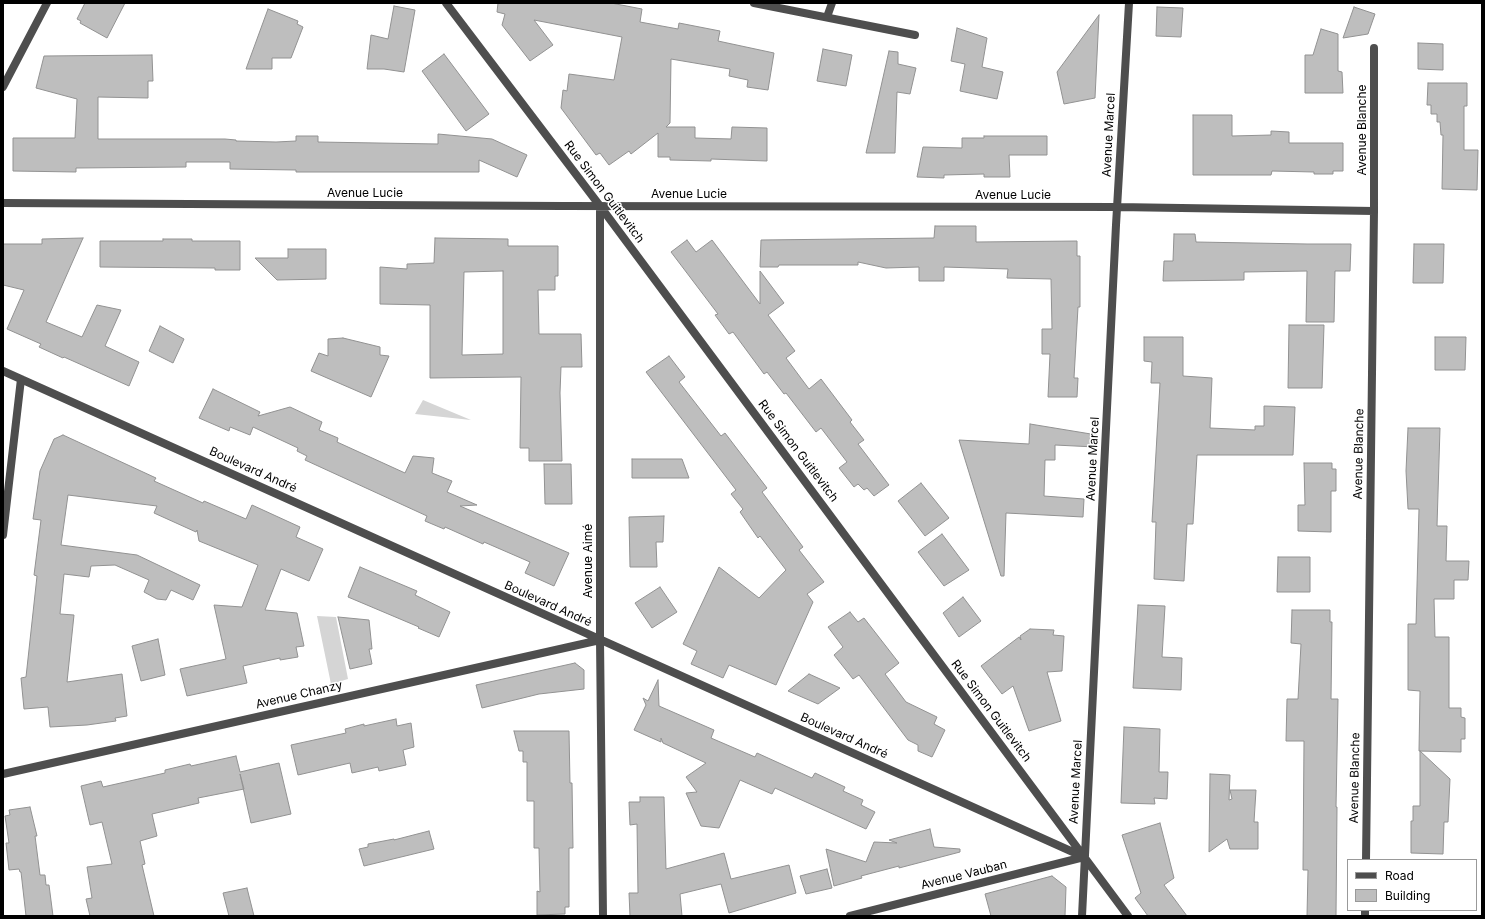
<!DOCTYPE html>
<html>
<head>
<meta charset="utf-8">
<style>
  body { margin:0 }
  #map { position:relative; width:1485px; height:919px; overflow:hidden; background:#fff; font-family:Inter,sans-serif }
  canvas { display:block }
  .frame { position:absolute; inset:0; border:4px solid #000; pointer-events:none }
  .legend { position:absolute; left:1347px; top:859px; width:130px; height:52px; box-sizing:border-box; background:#fff; border:1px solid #999; margin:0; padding:5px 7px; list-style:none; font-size:12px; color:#000 }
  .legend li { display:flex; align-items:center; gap:8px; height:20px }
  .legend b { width:20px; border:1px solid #999 }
</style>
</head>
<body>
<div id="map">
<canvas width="1485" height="919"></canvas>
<div class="frame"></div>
<ul class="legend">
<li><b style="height:5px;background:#4e4e4e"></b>Road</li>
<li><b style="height:11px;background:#bebebe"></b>Building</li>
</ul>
</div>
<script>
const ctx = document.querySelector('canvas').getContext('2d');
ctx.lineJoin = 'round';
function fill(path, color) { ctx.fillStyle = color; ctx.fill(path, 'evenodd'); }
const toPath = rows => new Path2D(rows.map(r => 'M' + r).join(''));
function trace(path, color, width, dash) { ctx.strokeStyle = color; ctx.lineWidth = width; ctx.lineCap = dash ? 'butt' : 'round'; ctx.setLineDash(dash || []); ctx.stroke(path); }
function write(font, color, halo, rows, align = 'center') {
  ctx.font = font + ' Inter,sans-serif'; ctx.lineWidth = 3; ctx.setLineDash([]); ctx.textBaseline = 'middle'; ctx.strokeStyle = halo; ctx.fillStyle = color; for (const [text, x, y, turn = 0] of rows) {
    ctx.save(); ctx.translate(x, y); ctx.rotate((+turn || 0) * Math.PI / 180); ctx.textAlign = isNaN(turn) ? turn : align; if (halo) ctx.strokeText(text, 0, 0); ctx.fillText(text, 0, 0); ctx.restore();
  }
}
fill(toPath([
  [423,400,471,420,415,414],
  [317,616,336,617,348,679,331,684]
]), '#d5d5d5');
const building = toPath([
  [85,3,125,3,107,38,80,23,81,21,77,19,85,3],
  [498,3,611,3,642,9,640,22,678,29,679,23,720,31,718,41,774,53,768,90,747,87,748,80,729,76,730,69,671,59,670,123,666,127,695,127,695,138,731,139,732,127,767,128,767,161,711,159,711,161,670,160,670,157,658,157,658,133,631,154,629,151,609,165,600,153,596,155,561,108,563,90,567,91,569,74,614,80,622,37,534,20,553,45,530,61,502,25,505,14,497,12,498,3],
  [394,6,415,10,404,72,384,69,367,69,371,35,388,39,394,6],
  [1157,7,1183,8,1181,37,1156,36,1157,7],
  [1354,7,1375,14,1368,34,1343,38,1354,7],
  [268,9,298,21,297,24,303,27,291,58,272,58,272,69,246,69,268,9],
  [1099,15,1095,98,1064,104,1057,72,1099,15],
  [957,28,987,38,982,67,1003,72,997,99,960,91,965,64,951,61,957,28],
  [1321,29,1338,34,1338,71,1342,72,1343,93,1305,93,1305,55,1313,55,1321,29],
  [1418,43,1443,44,1443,70,1418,69,1418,43],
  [823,49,852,55,846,86,817,81,823,49],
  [889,51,898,52,898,64,916,68,910,94,897,92,895,153,866,153,889,51],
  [444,54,489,114,466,131,422,71,444,54],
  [152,55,153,81,148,81,148,98,98,97,98,139,225,139,236,140,236,141,276,142,296,141,296,136,318,136,318,142,438,144,438,134,492,139,527,155,517,177,479,160,479,172,296,172,296,170,230,169,230,162,186,162,186,167,76,168,76,172,13,171,13,138,75,138,77,99,36,88,44,56,152,55],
  [1428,83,1467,83,1467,106,1464,106,1464,150,1478,150,1477,190,1442,189,1443,135,1441,135,1440,122,1437,122,1437,114,1431,114,1431,105,1427,105,1428,83],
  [1193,115,1232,115,1232,136,1271,135,1271,131,1289,132,1289,143,1343,143,1343,171,1333,171,1333,174,1314,174,1314,172,1272,171,1271,175,1193,175,1193,115],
  [984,136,1047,136,1047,155,1009,155,1010,177,984,177,984,174,944,175,944,178,917,177,923,147,962,148,962,138,984,138,984,136],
  [935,226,976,226,976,242,1077,241,1077,256,1080,256,1080,307,1078,307,1074,378,1078,378,1077,397,1048,397,1050,354,1042,354,1042,329,1052,329,1051,279,1007,278,1008,269,944,267,944,281,919,281,919,267,886,268,858,262,858,265,779,265,778,267,760,267,761,240,934,238,935,226],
  [1174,234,1195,234,1196,242,1307,244,1351,244,1350,271,1335,271,1334,322,1306,322,1307,271,1244,272,1244,280,1163,281,1164,261,1173,261,1174,234],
  [83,238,46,322,82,337,97,305,121,310,105,346,139,362,129,386,64,357,63,358,39,347,41,344,7,329,24,290,3,285,3,244,42,244,42,239,83,238],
  [435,238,508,239,508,246,558,246,558,276,555,276,555,290,538,290,539,334,581,334,582,367,561,367,560,393,562,461,529,461,529,448,520,448,521,377,430,378,430,305,380,304,380,267,407,269,407,264,434,263,435,238],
  [503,271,503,354,462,355,464,272,503,271],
  [163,239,192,239,192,241,240,241,240,270,215,270,215,268,100,267,100,241,163,241,163,239],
  [687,240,696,252,712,240,760,304,760,271,784,303,768,315,795,351,786,358,809,389,821,379,852,420,850,422,864,440,858,444,889,485,874,496,867,488,864,490,858,484,854,487,839,468,847,462,821,428,816,432,786,393,784,394,767,372,764,374,733,332,729,334,715,315,718,314,671,252,687,240],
  [1414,244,1444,244,1443,283,1413,283,1414,244],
  [288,249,326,249,326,279,277,280,255,258,288,258,288,249],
  [1289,325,1324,325,1322,388,1288,388,1289,325],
  [160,326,184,339,173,363,149,351,160,326],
  [1144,337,1183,337,1183,376,1212,378,1210,428,1255,430,1255,426,1264,426,1264,406,1295,407,1293,455,1197,455,1193,524,1187,524,1184,581,1154,579,1156,522,1152,522,1160,383,1151,383,1152,362,1144,361,1144,337],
  [1435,337,1466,337,1465,370,1435,370,1435,337],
  [343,338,380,347,380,355,389,356,371,397,311,371,319,353,328,356,328,339,343,338],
  [669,356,685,377,679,382,721,436,725,433,767,488,762,492,803,547,799,550,824,582,807,594,813,602,776,685,729,665,723,678,691,664,697,651,683,644,719,567,759,598,786,570,760,536,758,538,740,512,743,509,731,494,736,490,646,372,669,356],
  [213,389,260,412,258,416,290,407,322,422,319,430,338,438,337,442,405,473,413,456,434,458,432,473,452,481,447,492,477,505,460,506,569,553,554,586,525,573,530,562,484,542,483,544,445,527,444,529,425,521,427,516,305,460,307,456,297,451,298,448,253,427,250,435,230,427,229,431,199,418,213,389],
  [1030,424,1097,435,1095,447,1055,445,1055,460,1045,460,1044,496,1084,499,1083,517,1006,513,1004,576,1001,576,959,440,1029,444,1030,424],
  [1408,428,1440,428,1437,526,1447,526,1446,561,1469,561,1468,580,1454,580,1454,599,1434,599,1435,637,1449,637,1449,708,1461,708,1461,717,1465,718,1465,739,1461,739,1461,752,1419,751,1420,691,1408,690,1408,624,1416,624,1419,509,1408,509,1406,471,1408,428],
  [63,435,156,478,154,481,203,503,204,501,246,519,252,505,300,527,296,537,323,549,309,581,281,569,265,610,297,613,304,646,296,647,298,657,280,660,280,658,243,666,247,683,187,696,180,669,226,659,214,605,242,607,258,565,199,541,197,530,196,532,154,513,157,506,68,495,61,545,137,555,200,585,193,600,171,590,166,600,157,599,144,592,149,580,115,565,91,566,89,577,64,574,60,614,74,615,67,682,122,674,127,716,115,718,116,721,87,725,50,727,48,707,24,709,21,678,26,677,37,576,34,575,41,520,33,519,40,471,54,439,63,435],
  [632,459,682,459,689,478,632,478,632,459],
  [1304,463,1332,463,1332,469,1336,469,1336,491,1331,491,1331,532,1298,531,1298,505,1305,505,1304,463],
  [544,464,571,464,572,504,545,504,544,464],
  [921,483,949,518,925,536,898,501,921,483],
  [664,516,663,542,656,542,657,567,630,567,629,517,664,516],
  [942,534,969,570,944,586,918,552,942,534],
  [1278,557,1310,557,1310,592,1277,592,1278,557],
  [360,567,417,591,415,595,450,612,439,637,418,628,419,627,348,597,360,567],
  [660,587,677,612,652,628,635,603,660,587],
  [963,597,981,621,959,637,943,613,963,597],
  [1138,605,1165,606,1162,657,1182,658,1181,690,1133,688,1138,605],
  [1292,610,1330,610,1330,622,1332,622,1331,699,1338,699,1336,807,1337,807,1336,916,1307,916,1308,870,1303,870,1304,741,1286,741,1287,699,1298,699,1301,644,1291,643,1292,610],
  [850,612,858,622,864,618,899,663,885,674,906,702,937,717,934,724,945,730,932,757,918,751,918,745,908,740,859,675,853,679,834,655,843,647,828,627,850,612],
  [338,617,369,620,372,649,369,649,372,664,350,669,338,617],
  [1030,629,1054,630,1053,635,1064,636,1062,671,1047,672,1061,721,1029,731,1013,686,1002,694,981,666,1019,637,1021,640,1020,636,1030,629],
  [158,639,165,675,141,681,132,646,158,639],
  [575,663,584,670,584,689,539,694,482,708,476,685,575,663],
  [809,674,840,688,818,704,788,691,809,674],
  [658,680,659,706,714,730,711,738,755,757,757,753,812,778,815,773,845,787,843,791,863,800,861,805,875,812,866,829,775,788,772,794,740,780,719,828,701,826,686,793,697,792,686,777,706,763,663,743,661,738,661,742,634,730,646,705,643,698,648,701,658,680],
  [396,719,397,726,411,723,414,747,403,750,406,765,379,771,378,767,352,773,350,763,298,775,291,745,346,733,345,729,364,724,364,726,396,719],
  [1124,727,1160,729,1159,772,1168,772,1167,799,1154,798,1155,804,1121,803,1124,727],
  [514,731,569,731,570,783,572,783,573,848,569,848,569,907,565,907,565,914,537,915,537,891,540,892,539,848,534,848,534,801,527,801,527,762,523,762,523,751,519,751,514,731],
  [1420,751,1450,779,1448,822,1444,822,1443,854,1411,853,1411,821,1413,821,1413,806,1420,806,1420,751],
  [236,756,240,772,279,763,291,814,251,823,248,810,240,774,244,789,198,798,199,803,152,814,157,836,140,841,145,864,142,865,154,916,90,916,86,899,92,898,87,867,112,864,102,822,90,825,81,786,101,781,103,787,165,773,165,770,190,764,191,766,236,756],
  [1210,774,1230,775,1229,800,1232,799,1230,790,1256,790,1254,822,1258,822,1258,849,1230,849,1227,839,1209,852,1210,774],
  [640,797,664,797,666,869,724,853,731,879,789,865,796,893,729,913,721,884,680,894,682,916,630,916,629,893,638,893,637,824,630,825,629,802,640,802,640,797],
  [30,807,37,836,35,836,40,875,45,875,46,885,49,885,53,916,26,916,21,872,20,872,19,869,9,870,6,843,9,843,5,816,10,815,9,810,30,807],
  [1160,823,1174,878,1164,885,1187,916,1148,916,1135,898,1141,893,1122,835,1160,823],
  [930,829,934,847,960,849,960,852,899,868,899,866,861,876,862,878,834,886,826,849,866,862,874,842,897,843,889,840,930,829],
  [429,831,434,849,364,866,359,849,368,847,368,844,394,839,394,840,429,831],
  [827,869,832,888,806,894,800,876,827,869],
  [1052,876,1066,887,1065,916,991,916,985,894,1052,876],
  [247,888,254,916,229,916,223,893,247,888]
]);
fill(building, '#bebebe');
trace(building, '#929292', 1);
trace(toPath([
  [446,3,600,206,1128,916],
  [754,3,915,35],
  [827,17,832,3],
  [3,87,47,3],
  [3,203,562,206,1117,207,1374,211],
  [600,206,600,640,603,916],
  [3,371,1084,857],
  [3,535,21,379],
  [3,774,600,640],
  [1366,860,1374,211,1374,48],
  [850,916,1084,857],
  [1082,916,1116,225,1129,3],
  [1365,916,1365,910]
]), '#4e4e4e', 8);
write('12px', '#000', '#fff', [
  ["Avenue Blanche",1362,130,-90],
  ["Avenue Marcel",1109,135,-87],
  ["Rue Simon Guitlevitch",604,192,53],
  ["Avenue Lucie",365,193],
  ["Avenue Lucie",689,194],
  ["Avenue Lucie",1013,195],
  ["Rue Simon Guitlevitch",798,451,53],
  ["Avenue Blanche",1359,454,-89],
  ["Avenue Marcel",1093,459,-87],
  ["Boulevard André",253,470,24],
  ["Avenue Aimé",588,561,-90],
  ["Boulevard André",548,604,24],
  ["Avenue Chanzy",299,695,-13],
  ["Rue Simon Guitlevitch",991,711,53],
  ["Boulevard André",844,736,24],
  ["Avenue Blanche",1355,778,-89],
  ["Avenue Marcel",1076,782,-87],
  ["Avenue Vauban",964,875,-14]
]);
</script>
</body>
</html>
